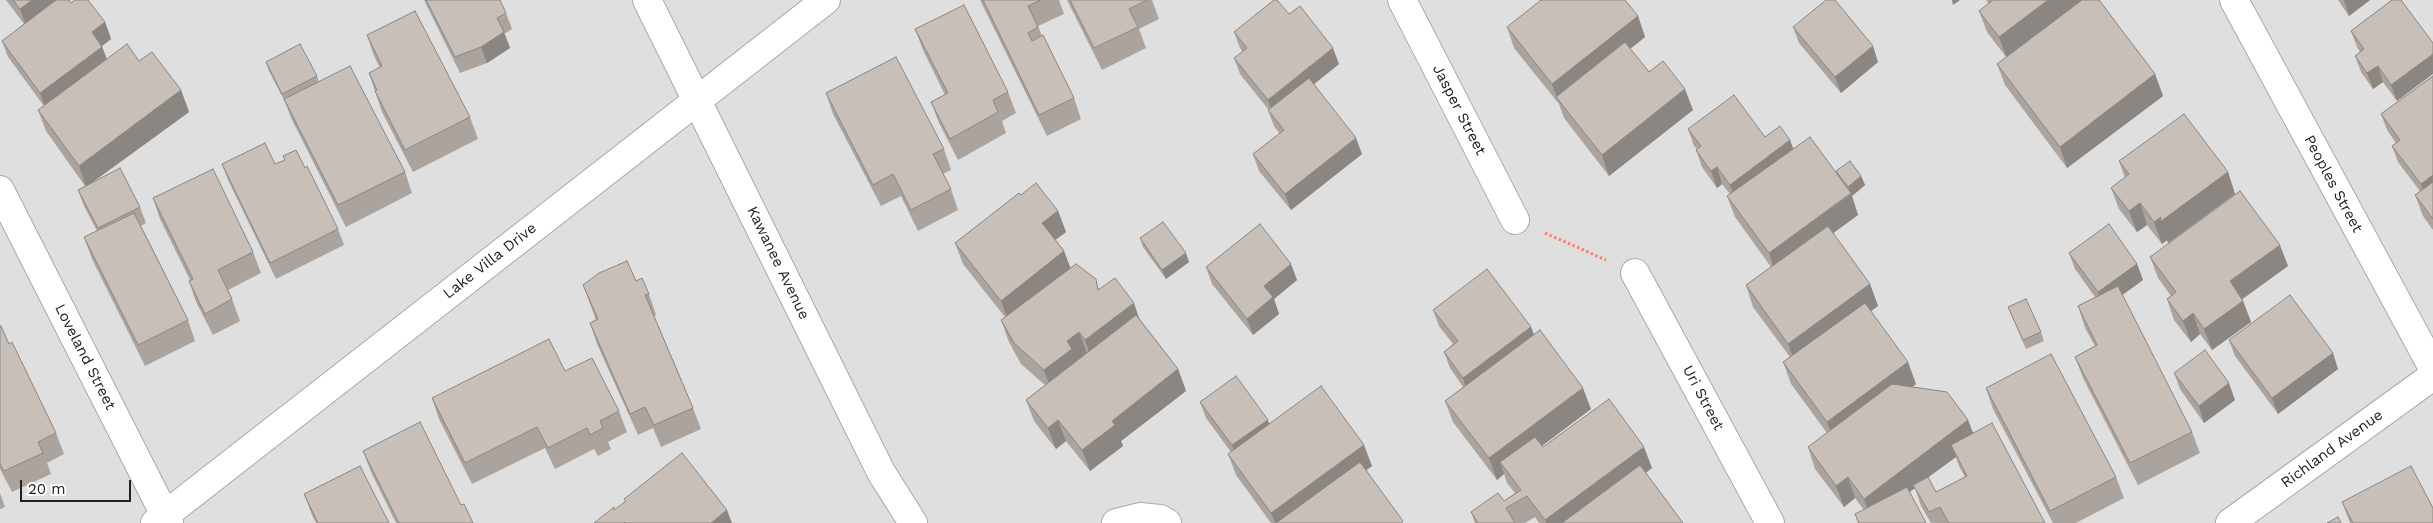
<!DOCTYPE html>
<html>
<head>
<meta charset="utf-8">
<style>
  body { margin:0 }
  #map { position:relative; width:2433px; height:523px; overflow:hidden; background:#f2efe9; font-family:"Work Sans",sans-serif }
  canvas { display:block }
  .scale { position:absolute; left:20px; top:480px; width:111px; height:22px; box-sizing:border-box; border:2px solid #222; border-top:0; padding-left:6px; font-size:15px; line-height:18px; white-space:nowrap; color:#222; -webkit-text-stroke:4px #fff; paint-order:stroke }
</style>
</head>
<body>
<div id="map">
<canvas width="2433" height="523"></canvas>
<div class="scale">20 m</div>
</div>
<script>
const ctx = document.querySelector('canvas').getContext('2d');
ctx.lineJoin = 'round';
function fill(path, color) { ctx.fillStyle = color; ctx.fill(path, 'evenodd'); }
const toPath = rows => new Path2D(rows.map(r => 'M' + r).join(''));
function trace(path, color, width, dash) { ctx.strokeStyle = color; ctx.lineWidth = width; ctx.lineCap = dash ? 'butt' : 'round'; ctx.setLineDash(dash || []); ctx.stroke(path); }
function write(font, color, halo, rows, align = 'center') {
  ctx.font = font + ' "Work Sans",sans-serif'; ctx.lineWidth = 5; ctx.setLineDash([]); ctx.textBaseline = 'middle'; ctx.strokeStyle = halo; ctx.fillStyle = color; for (const [text, x, y, turn = 0] of rows) {
    ctx.save(); ctx.translate(x, y); ctx.rotate((+turn || 0) * Math.PI / 180); ctx.textAlign = isNaN(turn) ? turn : align; if (halo) ctx.strokeText(text, 0, 0); ctx.fillText(text, 0, 0); ctx.restore();
  }
}
fill(toPath([
  [0,0,2433,0,2433,523,0,523]
]), '#e0dfdf');
const street = toPath([
  [647,0,881,472,913,523],
  [1402,0,1515,220],
  [2234,0,2433,368],
  [0,190,169,523],
  [1635,273,1770,523],
  [155,523,826,0],
  [1116,523,1140,517,1160,519,1167,523],
  [2230,523,2433,376]
]);
trace(street, '#a9a9a9', 30);
trace(toPath([
  [1545,233,1606,260]
]), '#fa8072', 3, [2.5, 2.5]);
trace(street, '#fff', 28);
fill(toPath([
  [6,0,69,0,71,3,105,22,111,39,102,46,107,59,139,61,181,90,189,112,94,181,140,207,146,223,141,226,188,320,195,341,145,366,92,259,84,237,97,231,84,206,78,190,85,186,46,131,38,110,44,106,8,57,2,41,24,24],
  [424,0,488,0,506,13,512,29,504,34,510,48,487,63,460,73],
  [980,0,1059,0,1064,14,1038,26,1042,36,1074,98,1081,119,1047,136],
  [1067,0,1152,0,1159,19,1139,29,1146,48,1102,70],
  [1986,0,2099,0,2155,74,2163,96,2067,168,2005,85,1997,64,2006,57,1987,32,1979,11,1989,4],
  [2338,0,2370,0,2349,16],
  [2392,0,2397,101,2383,82,2373,89,2361,72,2355,56,2360,52,2357,47,2351,31],
  [1289,14,1339,64,1314,84,1362,154,1291,210,1259,171,1253,154,1280,134,1274,126,1268,110,1268,109,1240,74,1234,58,1243,52,1240,48,1234,32],
  [1638,16,1645,37,1630,49,1649,72,1693,110,1609,176,1564,118,1559,104,1514,48,1507,27],
  [1793,27,1878,62,1841,93,1799,43],
  [915,29,1008,92,1016,113,1002,121,1006,133,958,160,939,123,931,102,945,95,923,50],
  [367,35,470,117,478,139,413,172,382,112,369,73,380,68,374,56],
  [266,62,317,76,319,82,405,172,412,193,346,227,292,120,285,102,269,71],
  [2433,76,2433,230,2423,216,2415,195,2420,191,2398,162,2392,146,2396,143,2387,130,2381,114],
  [826,93,944,149,951,170,943,174,951,189,958,210,918,231,901,196,881,206,833,114],
  [1688,129,1790,140,1793,149,1837,175,1836,171,1861,176,1865,185,1852,196,1858,215,1833,233,1870,284,1878,306,1871,311,1916,384,1912,387,1968,420,1973,433,2045,523,1931,523,1921,506,1915,488,1909,492,1926,523,1858,523,1855,514,1864,510,1855,498,1844,507,1815,469,1808,447,1827,433,1791,384,1783,362,1790,357,1753,307,1746,285,1771,267,1735,217,1727,196,1730,194,1722,184,1717,188,1702,167,1696,150,1697,149,1694,146],
  [1956,457,1959,466,1965,477,1936,492,1928,477],
  [285,160,338,229,344,245,276,279,228,180,222,164,275,164],
  [2119,161,2228,172,2235,194,2168,243,2167,240,2162,244,2147,225,2137,232,2119,209,2111,188,2125,178],
  [1021,195,1058,211,1066,232,1055,240,1064,251,1070,268,1139,318,1178,369,1186,391,1121,441,1123,446,1090,471,1066,441,1056,449,1034,421,1026,400,1045,385,1021,364,1009,342,1001,320,1005,317,963,264,955,243],
  [153,198,253,252,261,273,228,290,232,299,240,321,213,335,196,302,189,281,190,280,160,219],
  [1140,238,1189,262,1166,279,1143,247],
  [2069,253,2137,264,2143,280,2122,295,2192,432,2200,453,2138,485,2083,378,2075,357,2095,346,2085,328,2078,306,2095,297,2075,269],
  [2150,257,2288,266,2242,299,2251,322,2212,350,2200,334,2191,342,2174,320,2167,299,2171,296,2158,278],
  [1206,267,1297,280,1274,299,1279,314,1253,335,1212,284],
  [636,281,649,294,656,315,654,316,693,408,701,429,661,447,653,428,638,435,597,344,590,323,596,320,583,285],
  [2008,307,2041,332,2044,341,2026,349],
  [1433,310,1531,327,1534,335,1591,409,1542,446,1543,447,1652,468,1646,473,1683,523,1539,523,1535,517,1525,523,1475,523,1471,512,1504,501,1515,493,1507,483,1504,474,1497,480,1453,422,1445,401,1463,387,1450,368,1444,352,1453,344,1439,326],
  [0,327,56,433,64,454,47,463,51,474,12,492,0,469],
  [2229,340,2338,369,2278,414,2235,356],
  [565,371,619,411,627,432,608,442,611,449,598,456,594,449,555,469,545,448,472,484,439,419,432,398],
  [2174,373,2235,400,2204,423,2180,389],
  [1986,388,2116,477,2124,498,2076,523,2053,523,1993,409],
  [1200,402,1269,424,1372,466,1366,470,1403,523,1271,523,1236,475,1228,454,1231,452,1206,418],
  [363,451,461,505,473,523,396,523,371,472],
  [0,493,5,507,0,509],
  [304,494,389,523,316,523,312,515],
  [2342,502,2433,523,2350,523]
]), '#aba49e');
fill(toPath([
  [32,0,58,0,26,26,20,9],
  [1952,0,1960,0,1953,5],
  [2048,0,2083,0,2007,58,1999,37],
  [2344,0,2370,0,2349,16],
  [1638,16,1645,37,1561,104,1557,98,1552,84],
  [105,22,111,39,98,49,92,32],
  [504,32,510,48,487,63,481,47],
  [1873,46,1878,62,1841,93,1835,77],
  [102,47,108,63,46,109,40,93],
  [1333,48,1339,64,1274,116,1268,100],
  [2433,54,2433,74,2397,101,2391,85],
  [2378,66,2383,82,2373,89,2367,73],
  [2155,74,2163,96,2067,168,2060,147],
  [1685,89,1693,110,1609,176,1602,155],
  [181,90,189,112,86,187,79,166],
  [1356,138,1362,154,1291,210,1285,194],
  [1790,140,1796,156,1736,201,1730,185],
  [1717,167,1722,184,1717,188,1711,171],
  [2228,172,2235,194,2168,243,2167,240,2162,244,2154,222],
  [2433,175,2433,196,2427,200,2421,184],
  [1861,176,1865,185,1852,196,1858,215,1776,275,1769,253,1851,194,1848,187],
  [2140,203,2147,225,2137,232,2129,211],
  [1058,211,1066,232,1050,244,1042,223],
  [2280,245,2288,266,2237,303,2230,281],
  [1064,251,1072,272,1009,322,1001,301],
  [1186,253,1189,262,1166,279,1162,270],
  [1291,264,1297,280,1274,299,1279,314,1253,335,1247,319,1264,286],
  [2137,264,2143,280,2103,309,2098,292],
  [1870,284,1878,306,1796,365,1788,344],
  [2243,301,2251,322,2212,350,2204,329],
  [1134,303,1141,324,1092,362,1085,340],
  [2193,313,2200,334,2191,342,2183,321],
  [1531,327,1537,343,1468,394,1463,378],
  [1079,332,1087,353,1052,392,1044,370,1067,341],
  [2333,353,2338,369,2278,414,2272,398],
  [1908,362,1916,384,1835,444,1827,422],
  [1178,369,1186,391,1121,441,1123,446,1090,471,1082,450,1112,421],
  [2229,383,2235,400,2204,423,2199,406],
  [1583,388,1591,409,1507,472,1500,462,1504,474,1497,480,1489,458],
  [1058,420,1066,441,1056,449,1048,428],
  [1268,420,1273,436,1238,462,1232,445],
  [1968,420,1976,441,1951,445,1956,457,1915,487,1913,485,1915,488,1871,520,1864,499],
  [1364,445,1372,466,1295,523,1275,523,1271,513],
  [1644,447,1652,468,1577,523,1546,523,1545,520],
  [1848,477,1855,498,1844,507,1836,486],
  [727,510,732,523,711,523]
]), '#8b8681');
const building = toPath([
  [13,0,32,0,20,9,13,0],
  [56,0,69,0,71,3,75,0,88,0,105,22,92,32,102,47,40,93,2,41,56,0],
  [426,0,500,0,506,13,497,18,504,32,481,47,455,57,426,0],
  [983,0,1041,0,1028,6,1038,27,1028,33,1032,41,1043,35,1074,98,1039,115,983,0],
  [1070,0,1147,0,1129,9,1138,27,1094,48,1070,0],
  [1274,0,1277,0,1289,14,1300,6,1333,48,1268,100,1234,58,1247,48,1234,32,1274,0],
  [1541,0,1625,0,1638,16,1552,84,1507,27,1541,0],
  [1826,0,1835,0,1873,46,1835,77,1793,27,1826,0],
  [1993,0,2048,0,1999,37,1979,11,1993,0],
  [2082,0,2099,0,2155,74,2060,147,1997,64,2082,0],
  [2392,0,2401,0,2433,43,2433,54,2391,85,2378,66,2367,73,2355,56,2364,49,2351,31,2392,0],
  [964,5,1008,92,993,100,998,112,950,139,931,102,948,93,915,29,964,5],
  [415,11,470,117,405,150,375,91,377,90,369,73,382,66,367,35,415,11],
  [1625,42,1649,72,1663,61,1685,89,1602,155,1556,97,1625,42],
  [127,44,139,61,152,52,181,90,79,166,38,110,127,44],
  [300,44,317,76,282,94,266,62,300,44],
  [896,57,944,149,933,154,951,189,911,210,893,174,873,185,826,93,896,57],
  [350,66,405,172,338,205,284,99,350,66],
  [2433,76,2433,175,2421,184,2392,146,2400,140,2381,114,2433,76],
  [1309,78,1356,138,1285,194,1253,154,1284,130,1268,110,1309,78],
  [1734,95,1765,137,1780,126,1790,140,1730,185,1717,167,1711,171,1696,150,1701,146,1688,129,1734,95],
  [2184,114,2228,172,2160,222,2161,217,2154,222,2140,203,2129,211,2111,188,2129,174,2119,161,2184,114],
  [1810,137,1851,193,1769,253,1727,196,1810,137],
  [265,143,275,164,285,160,283,156,296,150,305,168,307,166,338,229,270,263,222,164,265,143],
  [1850,161,1861,176,1848,187,1836,171,1850,161],
  [120,168,140,207,98,228,78,190,120,168],
  [213,169,253,252,218,270,232,299,205,314,189,281,193,279,153,198,213,169],
  [2433,182,2433,219,2415,195,2433,182],
  [1036,183,1058,211,1042,223,1064,251,1001,301,955,243,1019,193,1021,195,1036,183],
  [2240,191,2280,245,2230,281,2243,301,2204,329,2193,313,2183,321,2167,299,2176,292,2150,257,2240,191],
  [134,213,188,320,138,345,84,237,134,213],
  [1163,222,1186,253,1162,270,1140,238,1163,222],
  [1260,224,1291,264,1264,286,1273,297,1247,319,1206,267,1260,224],
  [2109,224,2137,264,2098,292,2069,253,2109,224],
  [1828,226,1870,284,1788,344,1746,285,1828,226],
  [627,261,636,281,642,278,649,294,645,295,693,408,654,425,645,407,630,414,590,323,598,319,583,285,599,273,627,261],
  [1076,264,1096,279,1098,290,1115,278,1134,303,1085,340,1079,332,1067,341,1072,349,1044,370,1014,343,1001,320,1076,264],
  [1487,269,1531,327,1463,378,1444,352,1458,341,1433,310,1487,269],
  [2118,286,2192,432,2130,463,2075,357,2097,345,2078,306,2118,286],
  [2290,295,2333,353,2272,398,2229,340,2290,295],
  [2026,299,2041,332,2023,340,2008,307,2026,299],
  [1865,303,1908,362,1827,422,1783,362,1865,303],
  [1136,315,1178,369,1112,421,1115,425,1082,450,1058,420,1048,428,1026,400,1136,315],
  [1,326,9,344,12,342,56,433,38,442,43,453,4,471,0,464,0,327,1,326],
  [1540,330,1583,388,1489,458,1445,401,1540,330],
  [549,339,565,371,592,358,619,411,600,421,603,428,590,435,587,428,548,448,537,427,465,463,432,398,549,339],
  [2205,350,2229,383,2199,406,2174,373,2205,350],
  [2051,354,2116,477,2050,511,1986,388,2051,354],
  [1236,376,1268,420,1232,445,1200,402,1236,376],
  [1892,384,1947,392,1968,420,1864,499,1848,477,1836,486,1808,447,1892,384],
  [1321,386,1364,445,1271,513,1228,454,1321,386],
  [1609,399,1644,447,1545,520,1527,496,1506,508,1515,523,1478,523,1471,512,1498,493,1504,501,1521,490,1500,462,1535,437,1543,447,1609,399],
  [420,422,461,505,464,504,473,523,399,523,363,451,420,422],
  [1992,423,2045,523,1949,523,1940,507,1929,512,1913,485,1928,477,1936,492,1967,476,1951,445,1992,423],
  [682,453,727,510,711,523,626,523,625,522,624,523,594,523,614,507,614,510,626,501,624,499,682,453],
  [1360,462,1403,521,1401,523,1276,523,1360,462],
  [1640,465,1683,523,1562,523,1640,465],
  [360,466,389,523,318,523,304,494,360,466],
  [2411,466,2433,508,2433,523,2353,523,2342,502,2411,466],
  [1907,487,1926,523,1859,523,1855,514,1907,487],
  [2338,517,2341,523,2327,523,2338,517]
]);
fill(building, '#c7bfb8');
trace(building, '#8b8681', 1);
write('15px', '#222', '#fff', [
  ["Jasper Street",1459,110,63],
  ["Peoples Street",2333,184,62],
  ["Lake Villa Drive",490,261,-38],
  ["Kawanee Avenue",778,263,64],
  ["Loveland Street",85,357,63],
  ["Uri Street",1703,398,62],
  ["Richland Avenue",2332,449,-36]
]);
</script>
</body>
</html>
